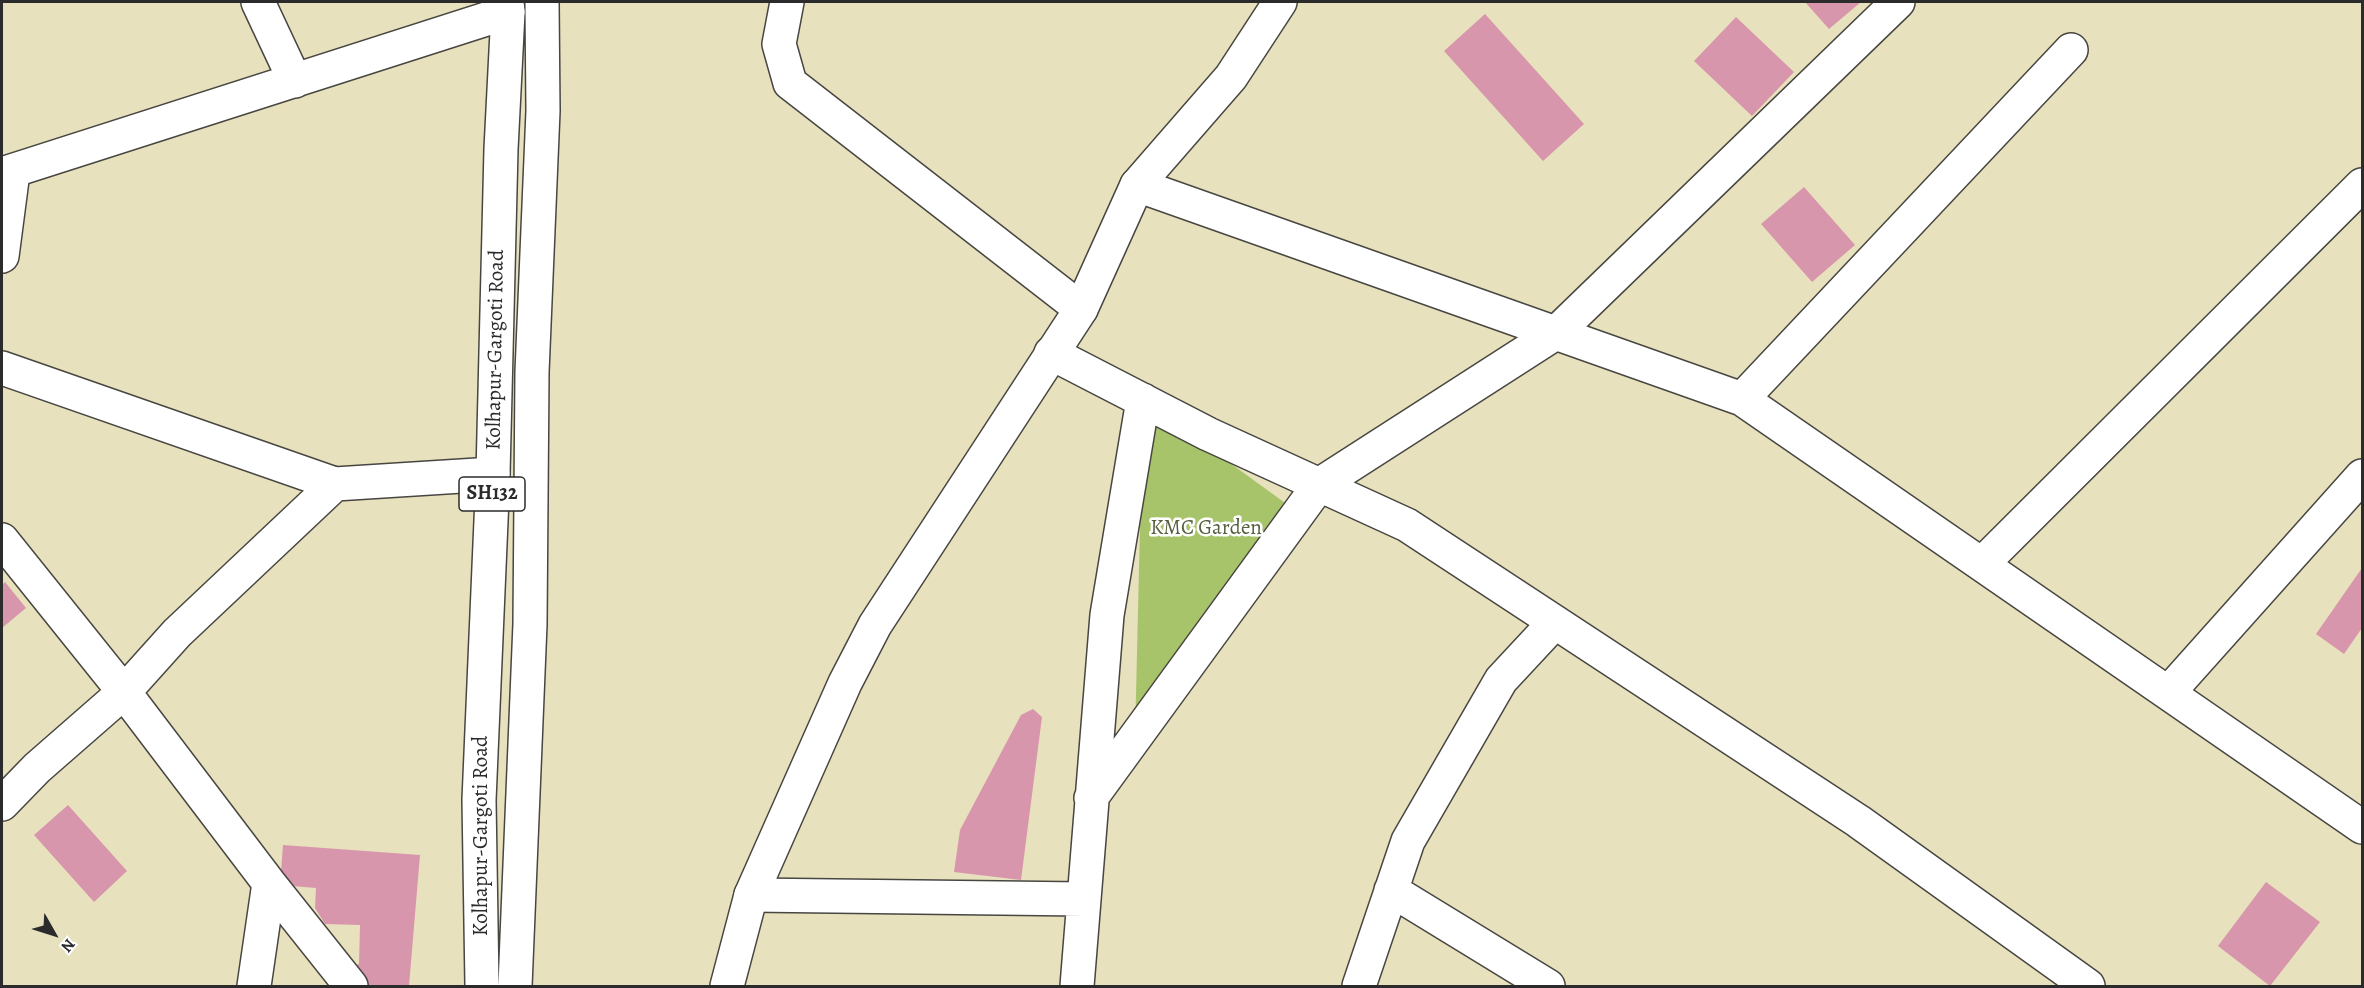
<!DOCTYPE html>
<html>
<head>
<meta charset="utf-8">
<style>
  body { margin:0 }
  #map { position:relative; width:2364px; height:988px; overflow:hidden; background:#e8e1be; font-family:Alegreya,serif }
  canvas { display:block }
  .frame { position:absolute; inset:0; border:3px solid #2b2b2b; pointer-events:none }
  .north { position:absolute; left:24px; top:904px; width:60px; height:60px; -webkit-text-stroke:4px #fff; paint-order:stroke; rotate:129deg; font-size:16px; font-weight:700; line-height:24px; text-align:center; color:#2b2b2b }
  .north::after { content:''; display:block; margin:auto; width:21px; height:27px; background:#2b2b2b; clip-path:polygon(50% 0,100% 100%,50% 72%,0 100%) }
</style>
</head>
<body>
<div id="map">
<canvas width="2364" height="988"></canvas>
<div class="frame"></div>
<div class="north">N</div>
</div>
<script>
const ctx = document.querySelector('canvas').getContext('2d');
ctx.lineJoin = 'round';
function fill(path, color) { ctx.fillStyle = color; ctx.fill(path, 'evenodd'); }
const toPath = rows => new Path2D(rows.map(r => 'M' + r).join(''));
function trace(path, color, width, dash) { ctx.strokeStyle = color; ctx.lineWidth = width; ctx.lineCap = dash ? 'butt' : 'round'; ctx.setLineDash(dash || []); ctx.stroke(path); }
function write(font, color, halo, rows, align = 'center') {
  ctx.font = font + ' Alegreya,serif'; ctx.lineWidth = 5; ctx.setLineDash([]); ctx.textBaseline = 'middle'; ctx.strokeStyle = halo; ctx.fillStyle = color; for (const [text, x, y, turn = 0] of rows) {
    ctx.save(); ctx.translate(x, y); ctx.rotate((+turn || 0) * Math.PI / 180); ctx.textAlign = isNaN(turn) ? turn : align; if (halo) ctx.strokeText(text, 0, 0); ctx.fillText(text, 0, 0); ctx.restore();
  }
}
fill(toPath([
  [1143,400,1299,513,1135,737]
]), '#a8c46b');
fill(toPath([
  [1805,2,1861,2,1829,29],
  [1485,14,1584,124,1543,161,1444,51],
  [1736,17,1794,72,1752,116,1694,61],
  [1804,187,1855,245,1812,282,1761,224],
  [2362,568,2362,628,2344,654,2316,634],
  [5,582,26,608,2,628,2,585],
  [1033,709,1042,717,1021,880,954,872,960,830,1021,715],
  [68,805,127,871,94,902,34,835],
  [283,845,420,855,409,986,365,986,350,967,359,964,360,925,325,924,315,908,316,888,280,885],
  [2266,882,2320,922,2270,986,2218,946]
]), '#d796ab');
const minor = toPath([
  [258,2,295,81],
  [787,2,779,44,790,83,1081,309],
  [2,174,508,12],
  [1137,185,1742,399,2362,827],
  [2,256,13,172],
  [1051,353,1208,434,1407,525,1858,821,2088,986],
  [2,368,335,484],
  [1742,399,2071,50],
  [2,540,124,692,269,883,351,986],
  [1982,564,2362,185],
  [2168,693,2362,476],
  [1091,798,1319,485,1557,332,1898,2],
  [2,804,37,768,124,692,177,633,335,484,493,474],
  [1391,890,1548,986],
  [751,895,1083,899],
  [254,986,269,883],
  [1077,986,1107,615,1143,400],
  [1359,986,1408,841,1501,680,1555,622]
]);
const major = toPath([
  [482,986,479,800,493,474,501,149,508,12,507,2],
  [515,986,530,624,532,372,543,111,542,2],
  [727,986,751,895,845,683,875,625,1081,309,1137,185,1231,77,1280,2]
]);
trace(minor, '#474641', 36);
trace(major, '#474641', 36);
trace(minor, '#fff', 33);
trace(major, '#fff', 33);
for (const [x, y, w] of [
  [492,494,66]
]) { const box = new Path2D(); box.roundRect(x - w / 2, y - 17, w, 34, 4.5); ctx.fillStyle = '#fff'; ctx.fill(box); trace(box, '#2b2b2b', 1.5); }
write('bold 20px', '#2b2b2b', null, [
  ["SH132",492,494]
]);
write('21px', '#2b2b2b', '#fff', [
  ["Kolhapur-Gargoti Road",496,350,-89],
  ["Kolhapur-Gargoti Road",482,836,-90]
]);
write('21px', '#576141', '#fff', [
  ["KMC Garden",1206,529]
]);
</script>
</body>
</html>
